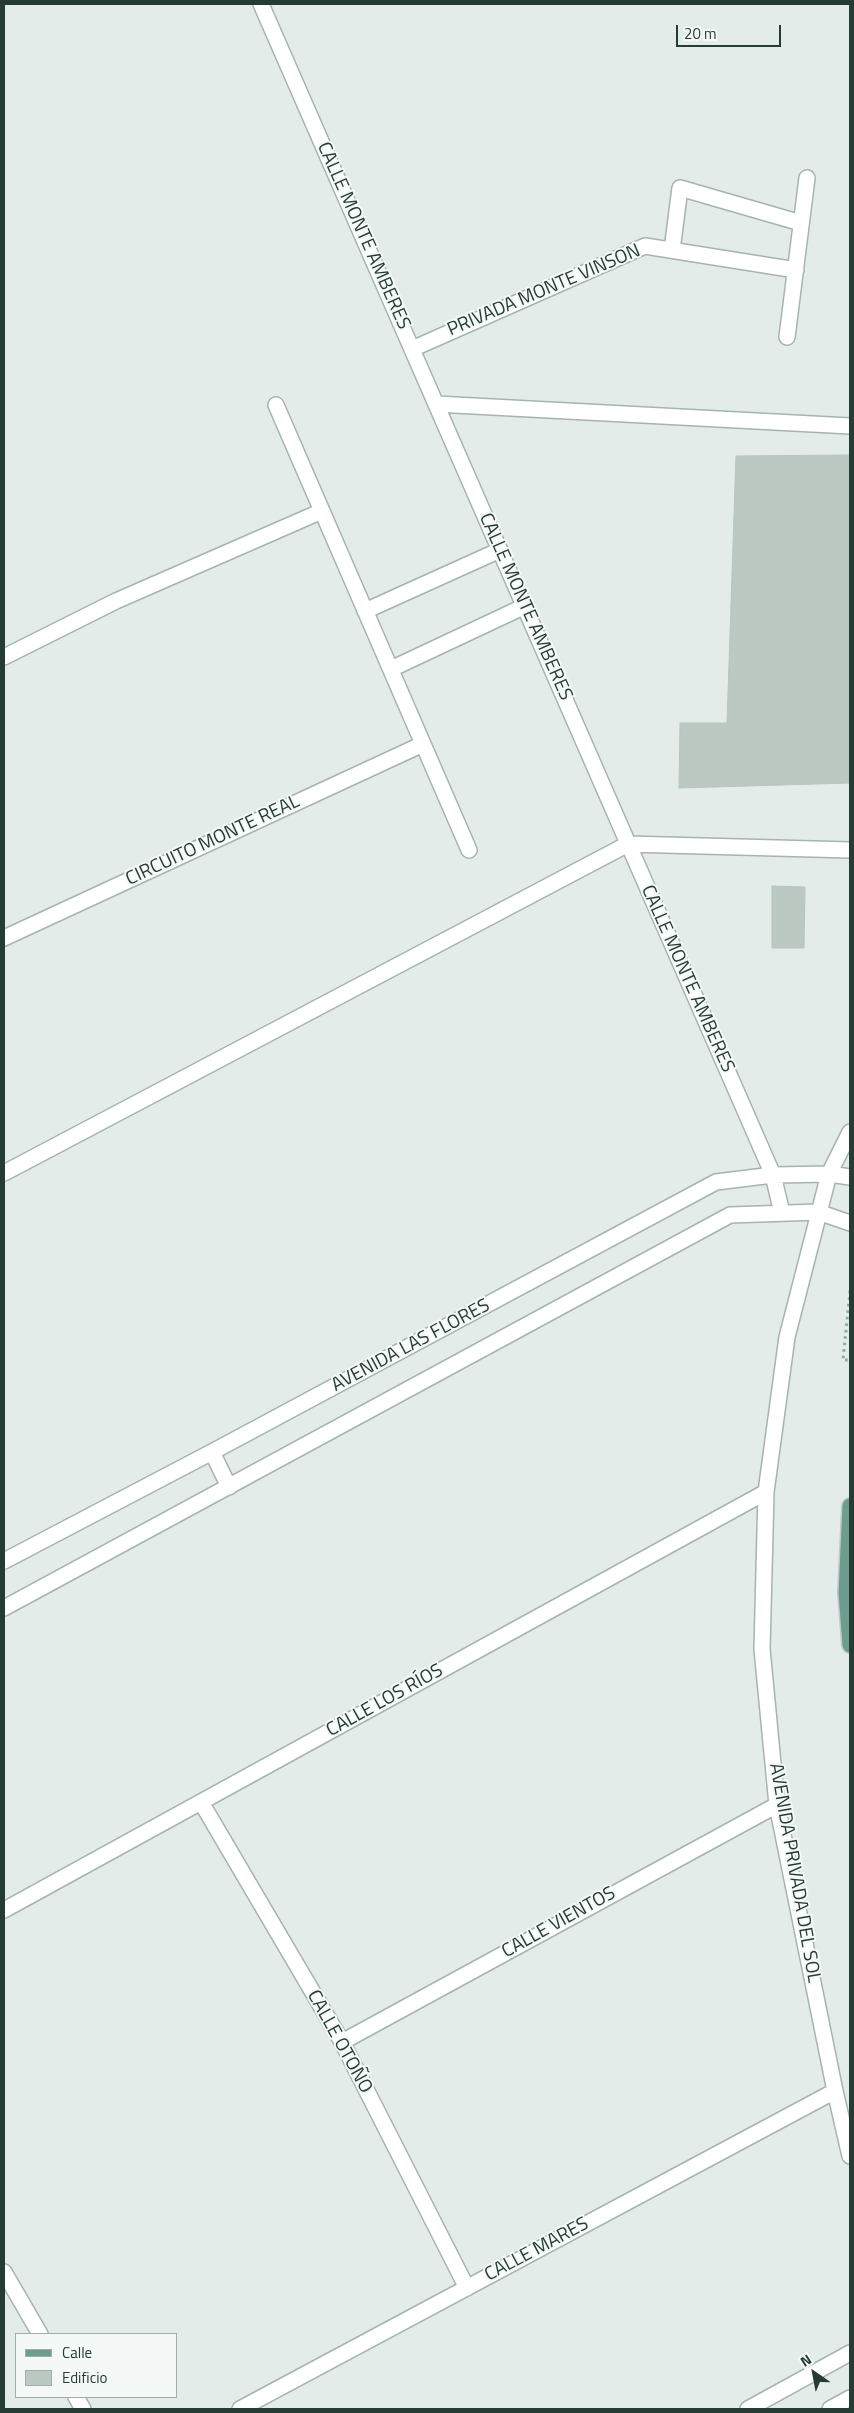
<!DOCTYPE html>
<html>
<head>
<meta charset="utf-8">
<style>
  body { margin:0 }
  #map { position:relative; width:854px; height:2413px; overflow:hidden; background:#e3ece8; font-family:"Titillium Web",sans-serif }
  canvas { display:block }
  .frame { position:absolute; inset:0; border:5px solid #253c34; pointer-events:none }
  .legend { position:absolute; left:15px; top:2333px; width:162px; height:65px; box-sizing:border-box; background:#f4f8f6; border:1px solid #a1ada8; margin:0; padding:6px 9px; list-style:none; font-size:15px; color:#253c34 }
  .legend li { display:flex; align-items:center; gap:10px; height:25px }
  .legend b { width:25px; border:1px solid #a1ada8 }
  .north { position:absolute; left:789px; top:2348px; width:50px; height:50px; -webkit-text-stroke:4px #f4f8f6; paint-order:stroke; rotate:327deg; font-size:14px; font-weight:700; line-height:20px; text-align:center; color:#253c34 }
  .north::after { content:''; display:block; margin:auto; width:18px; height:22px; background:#253c34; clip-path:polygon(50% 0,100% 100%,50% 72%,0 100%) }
  .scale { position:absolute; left:676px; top:25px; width:105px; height:22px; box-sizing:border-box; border:2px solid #253c34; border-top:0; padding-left:6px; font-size:15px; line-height:18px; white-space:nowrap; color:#253c34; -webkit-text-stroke:4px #f4f8f6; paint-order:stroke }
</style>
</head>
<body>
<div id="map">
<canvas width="854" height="2413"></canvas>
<div class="frame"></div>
<ul class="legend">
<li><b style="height:6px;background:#6c9d8e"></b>Calle</li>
<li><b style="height:14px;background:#bcc9c3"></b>Edificio</li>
</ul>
<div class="north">N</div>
<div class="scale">20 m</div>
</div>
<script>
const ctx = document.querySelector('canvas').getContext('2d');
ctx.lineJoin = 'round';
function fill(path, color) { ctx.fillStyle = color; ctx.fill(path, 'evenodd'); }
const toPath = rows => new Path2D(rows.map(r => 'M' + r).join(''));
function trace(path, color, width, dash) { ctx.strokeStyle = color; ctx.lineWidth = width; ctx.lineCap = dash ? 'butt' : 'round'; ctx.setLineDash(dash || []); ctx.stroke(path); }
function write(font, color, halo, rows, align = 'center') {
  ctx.font = font + ' "Titillium Web",sans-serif'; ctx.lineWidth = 4; ctx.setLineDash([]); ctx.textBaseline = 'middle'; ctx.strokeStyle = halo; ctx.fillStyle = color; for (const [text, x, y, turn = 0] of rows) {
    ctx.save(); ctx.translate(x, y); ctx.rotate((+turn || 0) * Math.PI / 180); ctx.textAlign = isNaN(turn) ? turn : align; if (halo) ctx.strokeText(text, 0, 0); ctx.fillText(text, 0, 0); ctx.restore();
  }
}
const building = toPath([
  [850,455,850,783,679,788,680,723,727,723,736,456,850,455],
  [772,886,805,887,804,948,772,948,772,886]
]);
fill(building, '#bcc9c3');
trace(building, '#b6c5be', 1);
const minor = toPath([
  [261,4,773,1175,782,1213],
  [672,250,680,188,801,223],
  [787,337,807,178],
  [412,349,645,246,796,270],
  [436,404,850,426],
  [276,405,469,850],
  [365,611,500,550],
  [4,657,116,601,322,511],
  [391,669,525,606],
  [4,938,423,744],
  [850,1132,829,1174,787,1337,766,1492,762,1649,777,1805,835,2091,850,2156],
  [4,1173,628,844,850,850],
  [212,1452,229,1487],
  [4,1561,212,1452,716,1182,773,1175,829,1174,850,1177],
  [4,1608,730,1215,818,1212,850,1223],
  [201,1802,342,2042,467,2288],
  [4,1910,766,1492],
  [342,2042,777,1805],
  [4,2272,40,2334],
  [76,2397,83,2409],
  [240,2409,835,2091],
  [748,2409,850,2353],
  [830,2409,850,2398]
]);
const major = toPath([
  [850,1506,846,1593,850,1645]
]);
trace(minor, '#a6b4ae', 18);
trace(major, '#c2c8c6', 18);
trace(toPath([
  [850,1291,843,1360,850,1360]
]), '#87ac9f', 3, [2.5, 4]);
trace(minor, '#fff', 15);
trace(major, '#6c9d8e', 15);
write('19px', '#253c34', '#f4f8f6', [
  ["CALLE MONTE AMBERES",363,236,66],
  ["PRIVADA MONTE VINSON",544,291,-23],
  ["CALLE MONTE AMBERES",525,607,66],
  ["CIRCUITO MONTE REAL",213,841,-25],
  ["CALLE MONTE AMBERES",687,979,66],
  ["AVENIDA LAS FLORES",411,1346,-28],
  ["CALLE LOS RÍOS",385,1701,-29],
  ["AVENIDA PRIVADA DEL SOL",794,1873,80],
  ["CALLE VIENTOS",559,1923,-29],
  ["CALLE OTOÑO",339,2042,61],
  ["CALLE MARES",537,2250,-28]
]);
</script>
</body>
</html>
